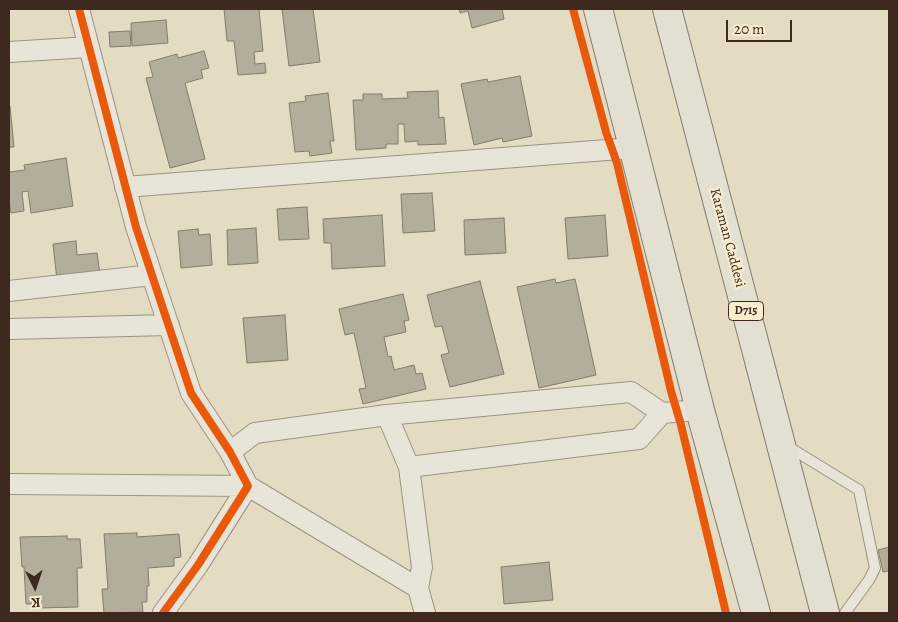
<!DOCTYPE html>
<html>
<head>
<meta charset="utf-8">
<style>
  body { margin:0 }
  #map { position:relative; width:898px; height:622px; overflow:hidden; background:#e3dcc2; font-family:Alegreya,serif }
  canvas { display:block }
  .frame { position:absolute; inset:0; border:10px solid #3d291e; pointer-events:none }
  .north { position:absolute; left:10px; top:562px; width:50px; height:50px; -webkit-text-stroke:4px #f6edce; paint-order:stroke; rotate:176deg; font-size:14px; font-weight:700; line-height:20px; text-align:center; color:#3d291e }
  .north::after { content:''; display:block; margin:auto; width:18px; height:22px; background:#3d291e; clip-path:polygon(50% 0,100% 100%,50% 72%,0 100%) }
  .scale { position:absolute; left:726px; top:20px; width:66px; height:22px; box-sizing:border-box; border:2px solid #3d291e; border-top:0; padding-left:6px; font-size:15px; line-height:18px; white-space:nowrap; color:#3d291e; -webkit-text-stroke:4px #f6edce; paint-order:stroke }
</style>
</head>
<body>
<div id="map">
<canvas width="898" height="622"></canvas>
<div class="frame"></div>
<div class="north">K</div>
<div class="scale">20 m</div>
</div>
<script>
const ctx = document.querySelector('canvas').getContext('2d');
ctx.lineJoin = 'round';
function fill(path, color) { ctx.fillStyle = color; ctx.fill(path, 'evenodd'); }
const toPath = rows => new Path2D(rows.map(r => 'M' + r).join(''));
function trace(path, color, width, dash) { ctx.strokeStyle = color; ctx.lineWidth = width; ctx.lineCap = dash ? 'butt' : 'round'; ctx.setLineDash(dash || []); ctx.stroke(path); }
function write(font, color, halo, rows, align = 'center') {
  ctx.font = font + ' Alegreya,serif'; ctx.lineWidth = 4.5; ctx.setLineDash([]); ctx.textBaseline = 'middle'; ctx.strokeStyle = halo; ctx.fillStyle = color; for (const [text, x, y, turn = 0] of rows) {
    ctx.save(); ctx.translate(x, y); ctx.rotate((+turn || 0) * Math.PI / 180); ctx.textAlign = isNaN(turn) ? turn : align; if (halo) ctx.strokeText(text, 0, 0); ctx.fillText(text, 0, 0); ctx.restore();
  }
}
const building = toPath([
  [224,9,259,9,263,51,254,52,255,64,265,63,266,73,238,75,234,41,227,41,224,9],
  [282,9,313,9,320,62,289,66,282,9],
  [459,9,502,9,504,19,472,28,468,11,460,13,459,9],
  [166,20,168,43,132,46,131,23,166,20],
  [130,31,131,46,110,47,109,32,130,31],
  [204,51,209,68,201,70,203,78,185,83,205,159,170,168,146,78,153,77,149,62,177,54,178,58,204,51],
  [520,76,532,136,503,142,502,138,474,145,461,84,487,79,488,82,520,76],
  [438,91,439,118,444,117,446,144,418,145,418,141,405,142,404,124,398,124,398,144,386,144,386,148,356,150,353,100,363,100,363,94,382,94,382,99,408,98,407,92,438,91],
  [328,93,334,141,330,141,332,153,310,156,309,151,295,152,289,103,306,101,305,96,328,93],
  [9,106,10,106,14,147,9,147,9,106],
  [66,158,73,206,31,213,28,191,22,192,24,211,11,213,9,202,9,172,25,170,24,165,66,158],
  [432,193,435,231,403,233,401,194,432,193],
  [307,207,309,239,279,240,277,209,307,207],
  [382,215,385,266,332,269,331,243,324,243,323,219,382,215],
  [605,215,608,256,568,259,565,218,605,215],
  [504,218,506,253,465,255,464,220,504,218],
  [256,228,258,263,228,265,227,230,256,228],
  [198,229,199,235,210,234,212,265,181,268,178,231,198,229],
  [76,241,77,255,97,253,100,274,57,280,53,244,76,241],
  [555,279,556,283,575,279,596,375,539,388,517,287,555,279],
  [480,281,504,374,450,387,441,355,449,353,442,326,435,327,427,295,480,281],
  [403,294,409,320,404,321,406,332,384,337,388,357,391,356,394,370,414,365,416,374,422,373,426,389,363,404,359,389,366,388,354,333,345,335,339,309,403,294],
  [285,315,288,360,247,363,243,318,285,315],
  [137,533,137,537,179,534,181,557,174,558,174,566,148,568,149,586,147,586,147,602,142,602,143,612,104,613,102,589,108,589,104,534,137,533],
  [67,536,67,539,80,539,82,568,77,568,78,607,40,608,40,604,26,604,24,567,22,567,20,537,67,536],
  [889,547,889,571,883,572,878,550,889,547],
  [549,562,553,600,504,604,501,567,549,562]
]);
fill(building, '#b3ad9b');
trace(building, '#827b6d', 1);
const service = toPath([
  [787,446,859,490,875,568,869,580,845,613]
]);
const minor = toPath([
  [79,9,136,227,191,393,230,452,248,486,198,565,163,613],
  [9,52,89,47],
  [125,187,633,148],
  [9,291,152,275],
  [9,329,169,325],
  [230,452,255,433,387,415,631,392,662,413,700,410],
  [409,467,639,439,662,413],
  [9,484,248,486,418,588,422,567,409,467,387,415],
  [418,588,425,613]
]);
const trunk = toPath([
  [598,9,700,410,756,613],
  [667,9,825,613]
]);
trace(service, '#9a9383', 12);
trace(minor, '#9a9383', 22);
trace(trunk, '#827b6d', 30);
trace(service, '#e8e4d7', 10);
trace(minor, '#e8e4d7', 20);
trace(trunk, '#e4e0d1', 28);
trace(toPath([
  [79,9,136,227,191,393,230,452,248,486,198,565,163,613],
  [573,9,606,132,617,163,671,391,681,425,726,613]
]), '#e8590c', 8);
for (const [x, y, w] of [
  [746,311,35]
]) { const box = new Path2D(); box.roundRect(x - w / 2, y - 9.5, w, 19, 4); ctx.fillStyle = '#f6edce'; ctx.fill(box); trace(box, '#3d291e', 1); }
write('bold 12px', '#3d291e', null, [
  ["D715",746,311]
]);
write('14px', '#3d291e', '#f6edce', [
  ["Karaman Caddesi",727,238,75]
]);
</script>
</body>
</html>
